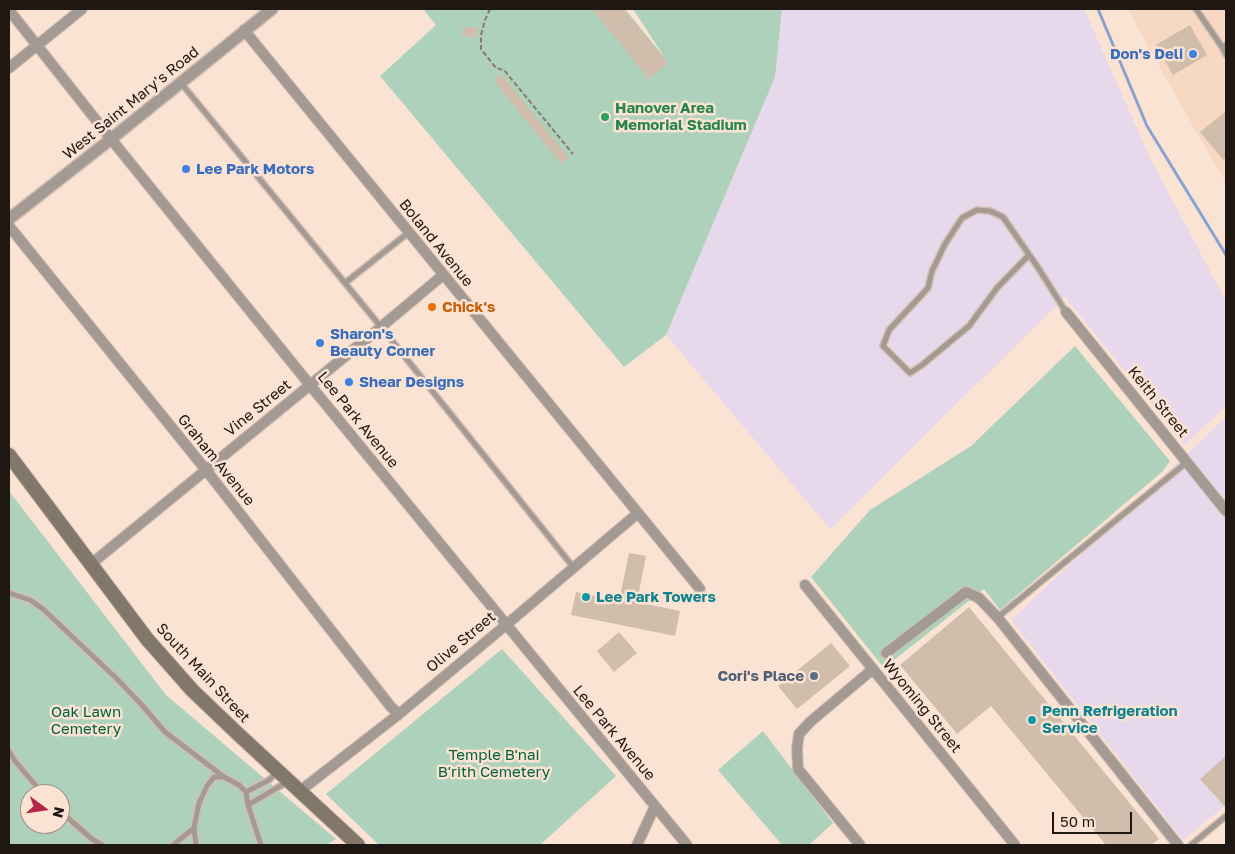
<!DOCTYPE html>
<html>
<head>
<meta charset="utf-8">
<style>
  body { margin:0 }
  #map { position:relative; width:1235px; height:854px; overflow:hidden; background:#fbe3d4; font-family:"Golos Text",sans-serif }
  canvas { display:block }
  .frame { position:absolute; inset:0; border:10px solid #1f1712; pointer-events:none }
  .north { position:absolute; left:20px; top:784px; width:50px; height:50px; box-sizing:border-box; background:#fbe3d4; border:1px solid #a39186; border-radius:50%; rotate:104deg; font-size:14px; font-weight:700; line-height:20px; text-align:center; color:#1f1712 }
  .north::after { content:''; display:block; margin:auto; width:18px; height:22px; background:#b62548; clip-path:polygon(50% 0,100% 100%,50% 72%,0 100%) }
  .scale { position:absolute; left:1052px; top:812px; width:80px; height:22px; box-sizing:border-box; border:2px solid #1f1712; border-top:0; padding-left:6px; font-size:15px; line-height:18px; white-space:nowrap; color:#1f1712; -webkit-text-stroke:4px #fbe3d4; paint-order:stroke }
</style>
</head>
<body>
<div id="map">
<canvas width="1235" height="854"></canvas>
<div class="frame"></div>
<div class="north">N</div>
<div class="scale">50 m</div>
</div>
<script>
const ctx = document.querySelector('canvas').getContext('2d');
ctx.lineJoin = 'round';
function fill(path, color) { ctx.fillStyle = color; ctx.fill(path, 'evenodd'); }
const toPath = rows => new Path2D(rows.map(r => 'M' + r).join(''));
function trace(path, color, width, dash) { ctx.strokeStyle = color; ctx.lineWidth = width; ctx.lineCap = dash ? 'butt' : 'round'; ctx.setLineDash(dash || []); ctx.stroke(path); }
function write(font, color, halo, rows, align = 'center') {
  ctx.font = font + ' "Golos Text",sans-serif'; ctx.lineWidth = 5; ctx.setLineDash([]); ctx.textBaseline = 'middle'; ctx.strokeStyle = halo; ctx.fillStyle = color; for (const [text, x, y, turn = 0] of rows) {
    ctx.save(); ctx.translate(x, y); ctx.rotate((+turn || 0) * Math.PI / 180); ctx.textAlign = isNaN(turn) ? turn : align; if (halo) ctx.strokeText(text, 0, 0); ctx.fillText(text, 0, 0); ctx.restore();
  }
}
fill(toPath([
  [1129,9,1226,9,1226,183,1190,121,1134,21]
]), '#f6d8c3');
fill(toPath([
  [782,9,1084,9,1151,160,1226,301,1226,406,1185,445,1065,297,830,529,666,335,775,77],
  [1226,417,1226,805,1183,840,1011,620]
]), '#e8d8eb');
fill(toPath([
  [423,9,625,9,665,58,633,9,782,9,775,77,666,335,624,367,380,76,436,25],
  [1075,346,1170,461,1163,471,1000,610,984,589,884,668,811,577,870,510,971,446],
  [9,491,166,695,336,839,326,845,9,845],
  [30,794,60,794,60,824,30,824],
  [502,649,616,776,540,845,379,845,326,794],
  [763,731,833,823,809,845,782,845,718,770]
]), '#aed1bb');
trace(toPath([
  [1098,9,1147,126,1226,255]
]), '#88a3d1', 3);
fill(toPath([
  [592,9,624,9,668,63,649,79],
  [1190,25,1207,55,1173,75,1156,45],
  [463,27,478,28,477,37,462,36],
  [501,74,569,158,561,164,494,81],
  [1226,111,1226,157,1223,160,1200,132],
  [629,553,646,556,637,602,680,611,675,636,571,615,576,592,619,601],
  [969,607,1159,839,1151,845,1106,845,991,706,957,734,900,665],
  [619,632,637,653,614,672,597,651],
  [831,643,850,666,797,709,778,686],
  [1226,756,1226,808,1200,779]
]), '#d0bdab');
const service = toPath([
  [1196,9,1222,47,1226,45],
  [1222,47,1226,55],
  [181,83,381,327,574,568],
  [1029,255,997,288,969,326,922,365,910,373,883,346,889,330,928,288,932,271,945,244,962,218,977,210,990,211,1003,217,1037,266,1066,312],
  [345,283,408,233],
  [9,593,30,600,43,609,116,678,141,704,165,732,224,777],
  [998,617,1187,462],
  [9,751,15,761,43,794],
  [246,792,269,780,277,772],
  [248,805,282,785],
  [60,811,92,839,102,845],
  [173,845,194,828],
  [196,845,194,828,199,803,207,786,214,777,224,777,239,785,246,792,248,805,261,845],
  [1191,845,1226,816]
]);
const minor = toPath([
  [9,10,111,139,310,385,687,845],
  [244,30,700,589],
  [9,68,82,9],
  [9,226,206,470,391,707,399,714],
  [1066,312,1226,511],
  [91,564,381,327,443,275],
  [805,585,1015,845],
  [886,653,966,592,979,598,998,618,1178,845],
  [300,791,399,714,506,625,638,513],
  [637,845,655,806],
  [860,845,798,769,797,748,799,734,810,722,873,669]
]);
const tertiary = toPath([
  [9,219,111,139,272,9]
]);
const secondary = toPath([
  [9,455,147,639,192,690,237,733,358,845]
]);
trace(service, '#d3beb1', 8);
trace(minor, '#d3beb1', 12);
trace(tertiary, '#d3beb1', 14);
trace(secondary, '#d3beb1', 16);
trace(toPath([
  [490,9,485,20,481,35,481,49,496,68,504,70,573,154]
]), '#89796f', 2, [5, 2.5]);
trace(service, '#a39b93', 5);
trace(minor, '#a39b93', 10);
trace(tertiary, '#a39b93', 11);
trace(secondary, '#81776a', 14);
for (const [x, y, r, color] of [
  [1193,54,5,"#3f7fe0"],
  [605,117,5,"#2e9e5b"],
  [186,169,5,"#3f7fe0"],
  [432,307,5,"#e8710a"],
  [320,343,5,"#3f7fe0"],
  [349,382,5,"#3f7fe0"],
  [586,597,5,"#0f9aa8"],
  [814,676,5,"#5c6f8a"],
  [1032,720,5,"#0f9aa8"]
]) { const dot = new Path2D(); dot.arc(x, y, r, 0, 2 * Math.PI); ctx.fillStyle = color; ctx.fill(dot); trace(dot, '#fbe3d4', 2); }
write('bold 15px', '#366cbe', '#fbe3d4', [
  ["Don's Deli",1183,54,"right"],
  ["Lee Park Motors",196,169],
  ["Sharon's",330,334],
  ["Beauty Corner",330,351],
  ["Shear Designs",359,382]
], 'left');
write('15px', '#1f1712', '#fbe3d4', [
  ["West Saint Mary's Road",131,103,-39],
  ["Boland Avenue",436,243,51],
  ["Keith Street",1158,402,51],
  ["Vine Street",258,408,-39],
  ["Lee Park Avenue",358,420,51],
  ["Graham Avenue",216,460,51],
  ["Olive Street",461,642,-40],
  ["South Main Street",203,673,47],
  ["Wyoming Street",922,706,51],
  ["Lee Park Avenue",614,733,50]
]);
write('bold 15px', '#27864d', '#fbe3d4', [
  ["Hanover Area",615,108],
  ["Memorial Stadium",615,125]
], 'left');
write('bold 15px', '#c56008', '#fbe3d4', [
  ["Chick's",442,307]
], 'left');
write('bold 15px', '#0d838f', '#fbe3d4', [
  ["Lee Park Towers",596,597],
  ["Penn Refrigeration",1042,711],
  ["Service",1042,728]
], 'left');
write('bold 15px', '#4e5e75', '#fbe3d4', [
  ["Cori's Place",804,676]
], 'right');
write('15px', '#00633b', '#fbe3d4', [
  ["Oak Lawn",86,712],
  ["Cemetery",86,729],
  ["Temple B'nai",494,755],
  ["B'rith Cemetery",494,772]
]);
</script>
</body>
</html>
